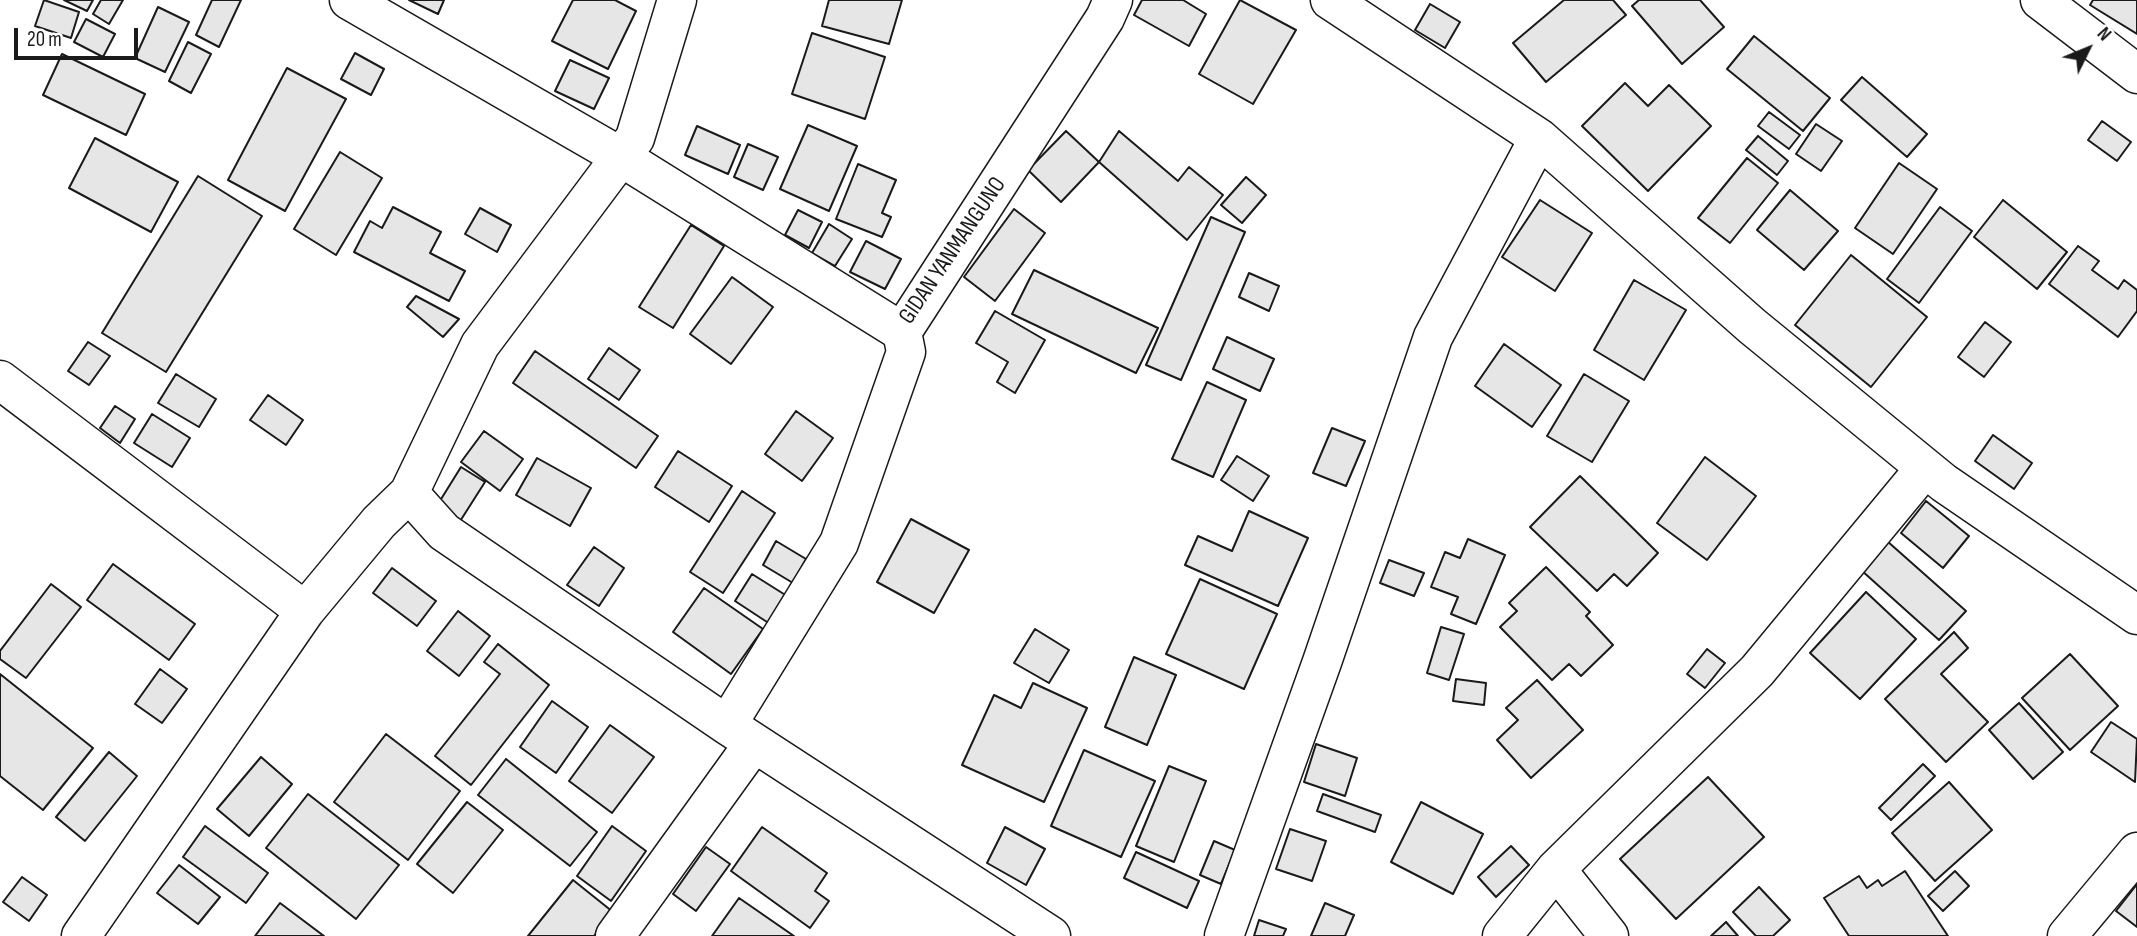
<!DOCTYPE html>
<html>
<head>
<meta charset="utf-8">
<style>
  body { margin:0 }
  #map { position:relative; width:2137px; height:936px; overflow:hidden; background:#fff; font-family:"Sofia Sans Condensed",sans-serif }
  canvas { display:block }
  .north { position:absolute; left:2053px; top:14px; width:70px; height:70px; -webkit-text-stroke:5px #fff; paint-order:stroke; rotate:47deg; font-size:19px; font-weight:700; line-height:28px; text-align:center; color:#1a1a1a }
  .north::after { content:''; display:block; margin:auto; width:24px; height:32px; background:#1a1a1a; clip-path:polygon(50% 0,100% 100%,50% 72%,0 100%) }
  .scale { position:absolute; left:14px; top:28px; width:124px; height:32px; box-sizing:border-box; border:4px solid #1a1a1a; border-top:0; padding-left:9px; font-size:21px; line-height:24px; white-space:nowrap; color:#1a1a1a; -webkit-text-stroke:5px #fff; paint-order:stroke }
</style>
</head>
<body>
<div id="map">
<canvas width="2137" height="936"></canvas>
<div class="north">N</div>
<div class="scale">20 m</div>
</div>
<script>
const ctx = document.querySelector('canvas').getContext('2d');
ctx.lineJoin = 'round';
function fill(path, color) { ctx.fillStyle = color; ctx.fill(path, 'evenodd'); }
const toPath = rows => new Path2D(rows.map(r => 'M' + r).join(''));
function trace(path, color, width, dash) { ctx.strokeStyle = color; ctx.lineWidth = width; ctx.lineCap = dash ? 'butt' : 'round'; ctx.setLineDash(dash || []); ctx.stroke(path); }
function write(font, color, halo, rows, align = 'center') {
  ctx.font = font + ' "Sofia Sans Condensed",sans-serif'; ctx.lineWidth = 5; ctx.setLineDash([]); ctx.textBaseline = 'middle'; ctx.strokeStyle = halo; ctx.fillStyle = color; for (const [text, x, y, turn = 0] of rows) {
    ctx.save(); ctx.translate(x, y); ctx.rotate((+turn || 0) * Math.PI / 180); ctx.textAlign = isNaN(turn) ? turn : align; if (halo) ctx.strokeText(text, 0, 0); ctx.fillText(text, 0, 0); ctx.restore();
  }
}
const building = toPath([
  [44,0,79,12,71,38,35,26,44,0],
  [64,0,93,0,87,11,64,0],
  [101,0,123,0,109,24,93,14,101,0],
  [212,0,241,0,219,47,196,35,212,0],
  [409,0,444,0,438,14,409,0],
  [573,0,615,0,636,11,608,69,552,41,573,0],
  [829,0,902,0,889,44,822,26,829,0],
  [1142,0,1183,0,1206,14,1189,46,1134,15,1142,0],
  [1240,0,1296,30,1253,104,1199,74,1240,0],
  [1564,0,1613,0,1626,15,1546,82,1513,43,1564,0],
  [1639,0,1700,0,1724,27,1682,64,1632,6,1639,0],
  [2093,0,2137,0,2137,34,2090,5,2093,0],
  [1430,4,1460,22,1445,48,1415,30,1430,4],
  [158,7,189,22,165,72,135,58,158,7],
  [86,19,115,34,103,57,74,42,86,19],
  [812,33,885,57,865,119,792,94,812,33],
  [1754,36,1830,98,1803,131,1727,69,1754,36],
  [188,42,211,54,191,93,169,81,188,42],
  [355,53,384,69,371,95,341,79,355,53],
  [62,54,145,94,126,135,43,95,62,54],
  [570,60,609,78,594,109,555,91,570,60],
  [287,68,346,99,285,211,228,180,287,68],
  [1862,77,1927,134,1907,157,1841,100,1862,77],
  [1625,83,1648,106,1669,85,1711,126,1648,191,1582,126,1625,83],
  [1769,112,1800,135,1789,149,1758,126,1769,112],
  [2102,121,2131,142,2117,161,2088,140,2102,121],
  [1816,124,1842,141,1821,171,1796,154,1816,124],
  [808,125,857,146,829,211,780,189,808,125],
  [697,126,740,145,728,174,685,155,697,126],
  [1066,131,1099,162,1061,202,1028,170,1066,131],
  [1119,131,1178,181,1189,167,1223,195,1187,240,1099,162,1119,131],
  [1758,136,1788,161,1777,175,1746,150,1758,136],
  [95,138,178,182,151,232,69,188,95,138],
  [748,144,778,157,763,190,734,177,748,144],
  [340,152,382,178,336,255,294,229,340,152],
  [1747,158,1778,183,1730,243,1698,218,1747,158],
  [1899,163,1937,189,1893,254,1855,228,1899,163],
  [858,164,896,180,882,213,891,217,882,237,836,219,858,164],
  [198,176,262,216,166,372,102,333,198,176],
  [1246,177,1266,195,1242,223,1221,205,1246,177],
  [1790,190,1838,231,1804,270,1757,230,1790,190],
  [1540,200,1592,233,1555,291,1502,257,1540,200],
  [2003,200,2067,252,2037,289,1974,237,2003,200],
  [393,207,441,232,430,253,465,271,449,301,354,252,370,221,382,228,393,207],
  [1940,207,1972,231,1919,303,1887,279,1940,207],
  [480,208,511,225,497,252,465,234,480,208],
  [1014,209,1045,233,995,301,964,277,1014,209],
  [798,210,822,222,809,248,785,235,798,210],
  [1211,217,1245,232,1181,380,1146,365,1211,217],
  [829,224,852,239,835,266,812,253,829,224],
  [691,225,724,246,673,328,639,307,691,225],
  [866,241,901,259,885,289,850,272,866,241],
  [2078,246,2099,261,2092,270,2118,289,2124,280,2137,290,2137,311,2118,337,2049,284,2078,246],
  [1851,255,1927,317,1871,387,1795,325,1851,255],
  [1034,270,1158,328,1136,373,1012,314,1034,270],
  [1249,273,1279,286,1269,311,1239,297,1249,273],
  [732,277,773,307,731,364,690,334,732,277],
  [1634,280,1686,310,1644,380,1594,350,1634,280],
  [416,296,459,319,443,337,407,307,416,296],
  [995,311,1045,340,1015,393,997,382,1008,362,976,343,995,311],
  [1985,322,2011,342,1984,377,1958,357,1985,322],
  [1227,337,1274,359,1260,391,1213,369,1227,337],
  [88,342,110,356,89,385,68,371,88,342],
  [1504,344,1561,385,1532,427,1475,386,1504,344],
  [609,348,640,370,619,400,588,379,609,348],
  [535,351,658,436,636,468,513,383,535,351],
  [176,374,216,399,199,427,158,403,176,374],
  [1584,374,1629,401,1592,462,1547,436,1584,374],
  [1207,382,1246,400,1213,477,1172,459,1207,382],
  [268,395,303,420,286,445,250,420,268,395],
  [115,406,135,419,120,443,100,428,115,406],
  [796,411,833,438,802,481,765,454,796,411],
  [152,414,190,438,172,467,134,443,152,414],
  [1332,428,1365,441,1346,486,1313,473,1332,428],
  [484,431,523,459,500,491,461,462,484,431],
  [1993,435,2032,463,2014,489,1975,461,1993,435],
  [678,451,732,486,709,522,655,487,678,451],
  [1237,456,1269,476,1253,501,1221,480,1237,456],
  [1705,457,1756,496,1707,560,1657,523,1705,457],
  [537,458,591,488,570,526,516,495,537,458],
  [461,467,485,482,457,526,433,512,461,467],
  [1580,476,1658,553,1627,586,1614,574,1597,591,1530,527,1580,476],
  [742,491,775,513,723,593,690,572,742,491],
  [1926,501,1969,536,1943,568,1901,533,1926,501],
  [1249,511,1308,538,1278,606,1185,565,1198,536,1232,551,1249,511],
  [911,519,969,550,934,613,877,582,911,519],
  [1468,539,1505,555,1476,624,1451,614,1458,597,1431,587,1445,552,1460,558,1468,539],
  [776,541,806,559,793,583,763,565,776,541],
  [1887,541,1966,611,1939,640,1861,570,1887,541],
  [594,547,624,568,599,606,567,585,594,547],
  [1389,560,1424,573,1414,596,1380,583,1389,560],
  [113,564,195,624,169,660,87,600,113,564],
  [1546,567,1590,612,1586,616,1613,645,1581,676,1569,664,1552,680,1500,627,1517,611,1509,603,1546,567],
  [392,568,436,601,417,626,373,593,392,568],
  [752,574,787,596,770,624,735,601,752,574],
  [1200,579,1277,614,1244,689,1166,654,1200,579],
  [51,584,81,607,26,678,0,659,0,651,51,584],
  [704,588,763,629,731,674,673,632,704,588],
  [1866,592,1916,639,1860,699,1810,653,1866,592],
  [458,611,490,636,459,676,427,651,458,611],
  [1441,627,1464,634,1449,680,1427,673,1441,627],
  [1035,629,1069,650,1049,683,1014,663,1035,629],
  [1954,632,1968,648,1941,674,1988,722,1946,762,1885,699,1954,632],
  [498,644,549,685,471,785,435,756,500,674,484,662,498,644],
  [1707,649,1725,663,1705,688,1687,674,1707,649],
  [2070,654,2118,706,2070,750,2022,698,2070,654],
  [1134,657,1176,675,1147,745,1105,727,1134,657],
  [160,669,187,689,162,723,135,704,160,669],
  [0,674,93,748,43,810,0,776,0,674],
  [1456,679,1486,683,1484,705,1453,701,1456,679],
  [1537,680,1583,730,1531,778,1497,740,1518,720,1506,708,1537,680],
  [1033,683,1087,708,1044,802,962,765,994,695,1021,708,1033,683],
  [552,701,588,727,556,773,520,747,552,701],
  [2019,703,2063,752,2033,779,1989,730,2019,703],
  [2111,722,2137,739,2135,782,2091,752,2111,722],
  [610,725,654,757,612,813,569,781,610,725],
  [386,734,460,791,408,860,334,802,386,734],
  [1316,744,1357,758,1345,796,1304,782,1316,744],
  [1084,750,1155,781,1121,857,1051,826,1084,750],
  [109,752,137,776,85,841,56,817,109,752],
  [261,757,292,784,249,836,217,809,261,757],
  [506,759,597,832,570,866,478,795,506,759],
  [1923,764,1935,776,1891,820,1879,808,1923,764],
  [1169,766,1206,781,1174,862,1136,846,1169,766],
  [1708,777,1764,837,1676,919,1620,859,1708,777],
  [1949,782,1992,830,1935,881,1892,833,1949,782],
  [308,794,399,865,356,919,266,848,308,794],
  [1323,794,1381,815,1375,832,1317,811,1323,794],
  [467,802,503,830,453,893,417,864,467,802],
  [1421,802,1483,834,1453,894,1391,862,1421,802],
  [205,826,268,873,246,903,183,857,205,826],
  [612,826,646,851,611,901,577,876,612,826],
  [762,827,827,873,815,891,829,901,810,928,731,871,762,827],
  [1005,827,1045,849,1026,885,987,863,1005,827],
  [1290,829,1326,841,1312,881,1276,869,1290,829],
  [1214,841,1235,850,1221,884,1200,875,1214,841],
  [1511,846,1529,865,1496,897,1478,877,1511,846],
  [706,847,730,864,696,911,673,894,706,847],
  [1136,852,1199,881,1187,908,1124,878,1136,852],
  [179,865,220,897,198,924,157,893,179,865],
  [1905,871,1948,936,1849,936,1824,898,1859,876,1867,888,1878,880,1882,886,1905,871],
  [1955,871,1969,886,1943,911,1928,896,1955,871],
  [22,877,47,895,29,921,3,902,22,877],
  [573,880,613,912,594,936,528,936,573,880],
  [2137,884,2137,927,2116,911,2137,884],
  [1759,887,1790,920,1773,936,1756,936,1733,912,1759,887],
  [739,898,794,936,712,936,739,898],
  [280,903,324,936,255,936,280,903],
  [1325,903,1354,915,1345,936,1311,936,1325,903],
  [1259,920,1286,929,1283,936,1254,936,1259,920],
  [1726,922,1738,936,1711,936,1726,922]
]);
fill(building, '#e6e6e6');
trace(building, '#1a1a1a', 2);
const minor = toPath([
  [349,0,621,157,902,332,1105,18,1113,0],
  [1330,0,1539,138,1752,326,1944,483,2137,615],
  [2040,0,2137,74],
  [0,380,305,611],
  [409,493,480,345,635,138,677,0],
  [727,725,839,543,906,352,902,332],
  [1556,869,1609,936],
  [81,936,305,611,379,522,409,493,444,532,727,725,1051,936],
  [615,936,754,743],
  [1224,936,1322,662,1433,337,1539,138],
  [1502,936,1556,869,1757,671,1925,468],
  [2067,936,2137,852]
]);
trace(minor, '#1a1a1a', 41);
trace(minor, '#fff', 38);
write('24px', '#1a1a1a', '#fff', [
  ["GIDAN YANMANGUNO",953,251,-56]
]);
</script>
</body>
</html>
